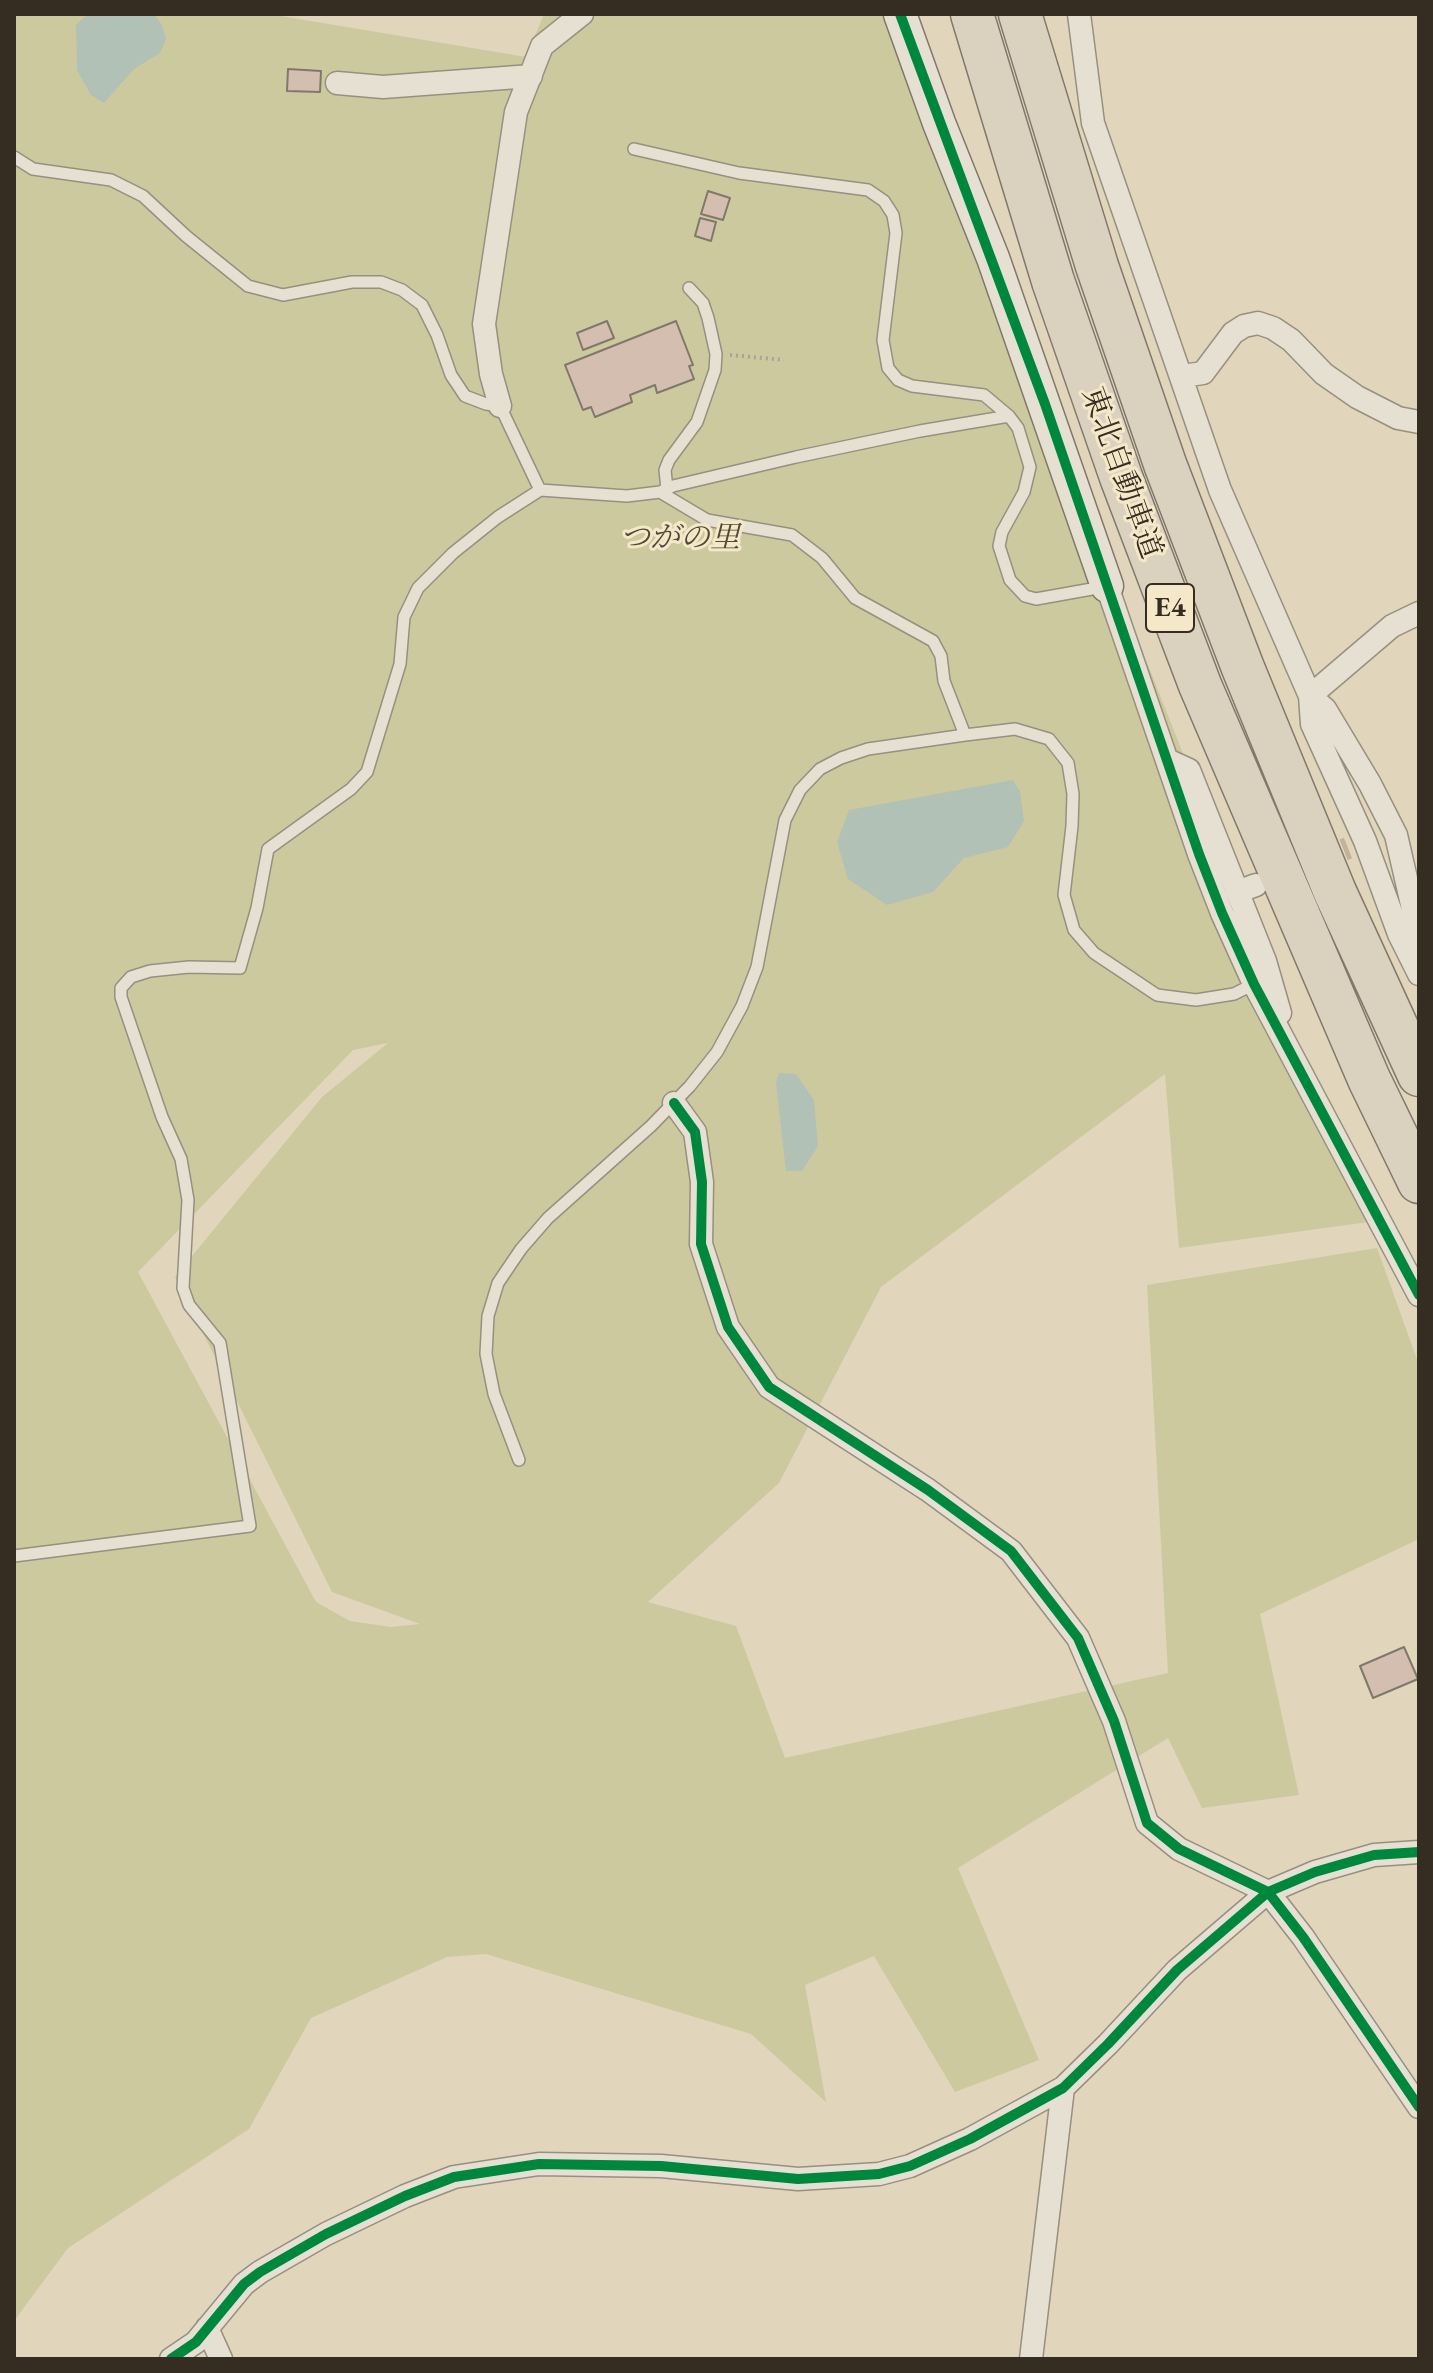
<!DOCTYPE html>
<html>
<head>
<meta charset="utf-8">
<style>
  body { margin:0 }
  #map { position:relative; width:1433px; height:2373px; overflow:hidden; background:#e1d5bb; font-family:"EB Garamond",serif }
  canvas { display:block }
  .frame { position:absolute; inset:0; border:16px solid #362d22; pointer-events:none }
</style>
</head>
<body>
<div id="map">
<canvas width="1433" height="2373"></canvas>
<div class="frame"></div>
</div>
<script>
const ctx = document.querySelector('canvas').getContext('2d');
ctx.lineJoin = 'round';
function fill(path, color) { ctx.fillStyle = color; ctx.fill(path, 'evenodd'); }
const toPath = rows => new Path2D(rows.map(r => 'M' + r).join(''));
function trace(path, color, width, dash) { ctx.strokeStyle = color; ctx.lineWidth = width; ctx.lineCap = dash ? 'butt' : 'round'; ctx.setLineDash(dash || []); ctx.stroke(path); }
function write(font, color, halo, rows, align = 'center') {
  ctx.font = font + ' "EB Garamond","Noto Serif JP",serif'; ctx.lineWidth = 6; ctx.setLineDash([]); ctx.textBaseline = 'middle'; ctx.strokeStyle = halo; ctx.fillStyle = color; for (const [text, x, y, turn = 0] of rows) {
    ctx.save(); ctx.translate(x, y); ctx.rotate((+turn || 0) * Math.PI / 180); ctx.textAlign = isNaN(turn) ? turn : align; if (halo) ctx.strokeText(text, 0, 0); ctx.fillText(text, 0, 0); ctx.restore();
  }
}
fill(toPath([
  [14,14,269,14,526,57,544,14,891,14,1368,1222,1179,1248,1165,1074,881,1287,779,1483,648,1602,736,1626,785,1758,1168,1673,1147,1285,1377,1248,1419,1365,1419,1539,1260,1614,1299,1795,1202,1808,1168,1738,958,1868,1039,2060,955,2092,874,1956,805,1985,826,2102,751,2034,486,1954,447,1957,311,2018,249,2129,68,2248,14,2321],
  [388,1043,322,1097,175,1277,332,1592,420,1624,391,1627,350,1621,316,1602,138,1272,353,1050]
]), '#cdc99e');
fill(toPath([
  [88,14,154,14,162,25,166,39,160,53,134,69,104,103,91,95,77,70,76,25],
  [1013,780,1020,792,1024,821,1008,847,964,858,933,892,887,905,848,879,837,842,849,810],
  [779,1073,796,1074,814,1100,818,1146,802,1171,786,1171,776,1083]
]), '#b1c1b5');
const building = toPath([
  [288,69,321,71,320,92,287,91,288,69],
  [708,191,730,198,723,220,701,214,708,191],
  [700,218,716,222,711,241,695,236,700,218],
  [607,321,614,338,583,350,577,333,607,321],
  [676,321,693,365,689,366,694,379,657,393,655,385,630,395,632,402,595,417,591,407,583,410,565,365,676,321],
  [1404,1647,1418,1679,1373,1698,1360,1666,1404,1647]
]);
fill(building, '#d3beaf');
trace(building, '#80786a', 2);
trace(toPath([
  [1313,862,1348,848]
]), '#bfb39c', 22, [22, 11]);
const lane = toPath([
  [634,149,739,173,868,190,884,201,893,215,896,233,883,340,888,368,898,380,912,386,984,395,1009,416,1018,428,1030,467,1024,492,1002,532,999,546,1010,580,1025,596,1036,599,1103,587],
  [14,157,33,169,111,180,143,196,186,236,248,286,283,295,352,282,381,282,402,290,422,305,437,335,451,375,465,396,486,404,500,406,540,490],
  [667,489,665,470,669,460,697,422,715,370,716,354,708,318,703,303,689,288],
  [660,492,673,486,796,457,920,431,1009,416],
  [519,1460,494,1394,486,1354,488,1316,498,1283,521,1249,548,1218,651,1126,690,1086,717,1052,742,1006,757,967,785,820,800,790,820,769,841,758,868,749,965,735,1015,729,1049,739,1068,763,1073,794,1072,826,1064,895,1074,930,1094,953,1157,995,1196,1000,1234,994,1254,984],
  [14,1556,250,1526,220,1343,189,1305,183,1288,188,1200,181,1159,162,1117,121,997,121,988,131,977,150,971,189,967,240,968,257,908,268,849,351,789,367,772,400,664,404,617,418,588,453,553,498,517,540,490,627,496,660,492,707,520,792,535,822,558,855,598,933,641,941,656,944,681,965,735]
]);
const street = toPath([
  [1079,14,1093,123,1220,490,1310,696,1312,724,1365,841,1399,934,1419,974],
  [337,83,383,87,531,76],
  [1182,376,1203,373,1233,333,1244,326,1258,323,1273,328,1291,340,1324,374,1357,397,1398,418,1419,422],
  [500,406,491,374,484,324,516,112,542,46,582,14],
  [1107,586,1199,854,1222,913,1254,984,1419,1295],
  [1310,696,1325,709,1370,784,1396,835,1419,935],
  [1310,696,1392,626,1419,613],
  [1167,760,1189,770,1265,961,1280,1013],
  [1237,892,1256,885],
  [674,1103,695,1132,702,1182,701,1244,728,1327,769,1387,928,1490,1011,1551,1078,1638,1114,1721,1147,1823,1179,1849,1268,1892,1303,1937,1419,2107],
  [207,2328,221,2359],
  [171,2359,196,2342,244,2284,260,2272,326,2234,405,2196,454,2177,539,2164,661,2166,798,2179,879,2174,910,2166,970,2139,1063,2088,1108,2044,1177,1970,1268,1892,1315,1872,1374,1855,1419,1852],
  [1031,2359,1063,2088]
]);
const secondary = toPath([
  [900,14,939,123,993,258,1107,586]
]);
const highway = toPath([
  [972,14,1053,281,1121,477,1200,685,1369,1079,1419,1182],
  [1020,14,1097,266,1165,464,1243,668,1335,892,1419,1075]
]);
trace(lane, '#978f7f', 14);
trace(street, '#978f7f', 25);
trace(secondary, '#80786a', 35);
trace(highway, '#80786a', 45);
trace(toPath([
  [730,355,784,360]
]), '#a8a297', 4, [2, 4]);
trace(lane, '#e6e0d3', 11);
trace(street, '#e6e0d3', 22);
trace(secondary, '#e6e0d3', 32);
trace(highway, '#dad1be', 42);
trace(toPath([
  [900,14,1045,404,1199,854,1222,913,1254,984,1419,1295],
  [674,1103,695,1132,702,1182,701,1244,728,1327,769,1387,928,1490,1011,1551,1078,1638,1114,1721,1147,1823,1179,1849,1268,1892,1303,1937,1419,2107],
  [171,2359,196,2342,244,2284,260,2272,326,2234,405,2196,454,2177,539,2164,661,2166,798,2179,879,2174,910,2166,970,2139,1063,2088,1108,2044,1177,1970,1268,1892,1315,1872,1374,1855,1419,1852]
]), '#00873e', 10);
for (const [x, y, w] of [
  [1170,608,48]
]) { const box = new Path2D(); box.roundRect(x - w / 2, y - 24, w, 48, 6); ctx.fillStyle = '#f5e8c9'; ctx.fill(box); trace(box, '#362d22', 2); }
write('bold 28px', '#362d22', null, [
  ["E4",1170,608]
]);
write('30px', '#362d22', '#f5e8c9', [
  ["東北自動車道",1121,473,70]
]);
write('italic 30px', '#514a36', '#f5e8c9', [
  ["つがの里",680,539]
]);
</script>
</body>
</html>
